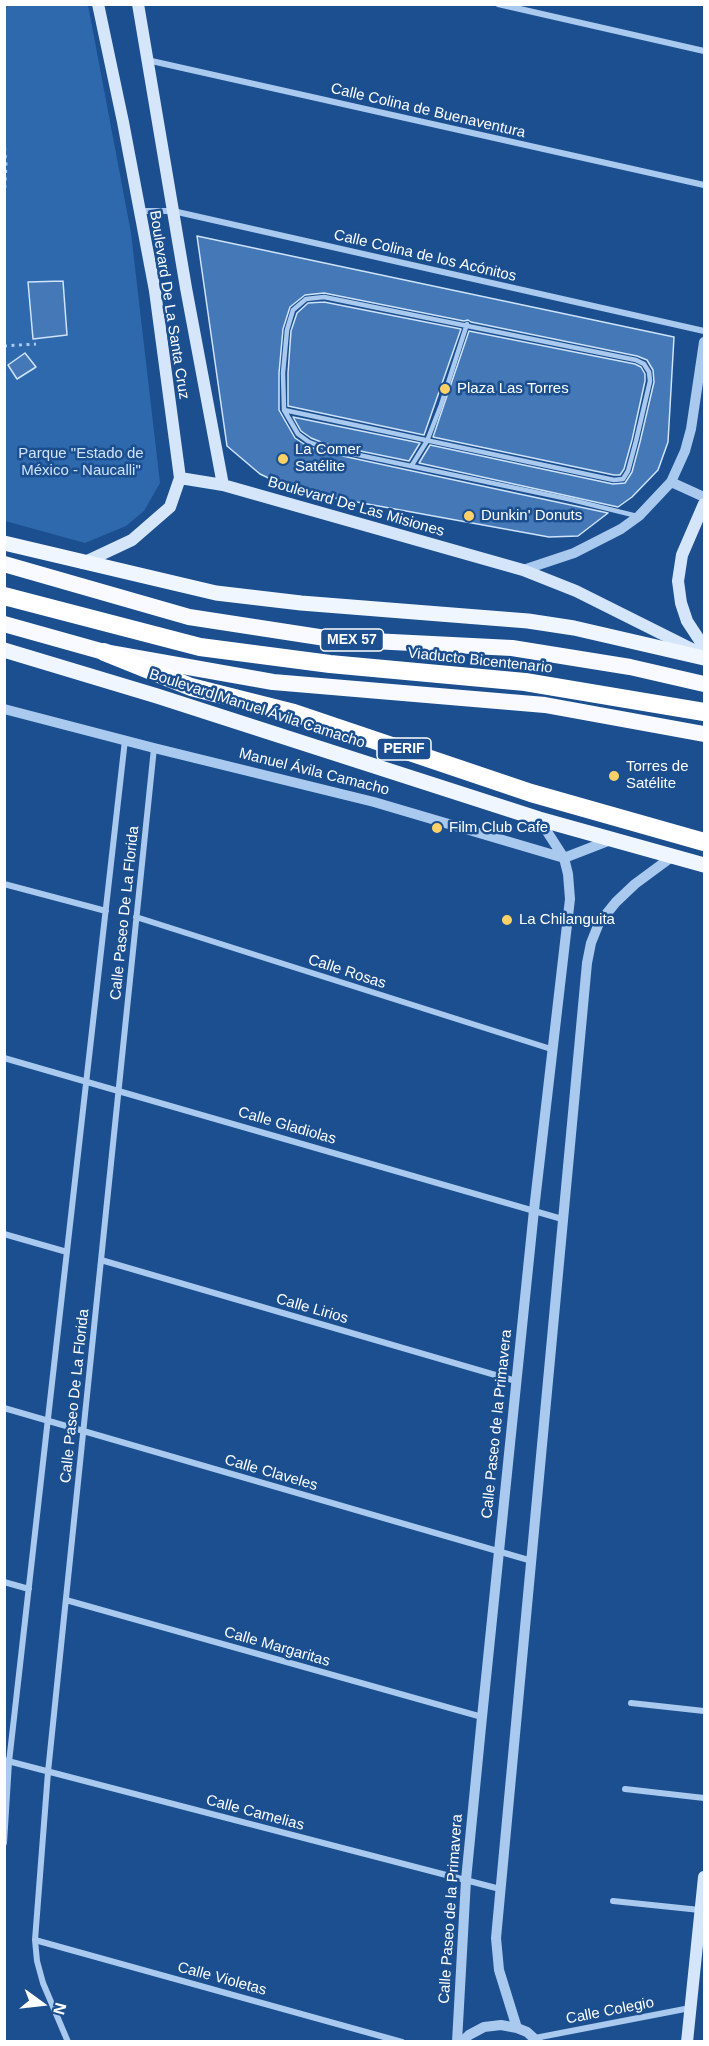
<!DOCTYPE html>
<html>
<head>
<meta charset="utf-8">
<style>
  body { margin:0 }
  #map { position:relative; width:709px; height:2046px; overflow:hidden; background:#1b4f8f; font-family:Arial,sans-serif }
  canvas { display:block }
  .frame { position:absolute; inset:0; border:6px solid #fff; pointer-events:none }
  .north { position:absolute; left:12px; top:1974px; width:60px; height:60px; -webkit-text-stroke:4px #1b4f8f; paint-order:stroke; rotate:105deg; font-size:16px; font-weight:700; line-height:24px; text-align:center; color:#fff }
  .north::after { content:''; display:block; margin:auto; width:21px; height:27px; background:#fff; clip-path:polygon(50% 0,100% 100%,50% 72%,0 100%) }
</style>
</head>
<body>
<div id="map">
<canvas width="709" height="2046"></canvas>
<div class="frame"></div>
<div class="north">N</div>
</div>
<script>
const ctx = document.querySelector('canvas').getContext('2d');
ctx.lineJoin = 'round';
function fill(path, color) { ctx.fillStyle = color; ctx.fill(path, 'evenodd'); }
const toPath = rows => new Path2D(rows.map(r => 'M' + r).join(''));
function trace(path, color, width, dash) { ctx.strokeStyle = color; ctx.lineWidth = width; ctx.lineCap = dash ? 'butt' : 'round'; ctx.setLineDash(dash || []); ctx.stroke(path); }
function write(font, color, halo, rows, align = 'center') {
  ctx.font = font + ' Arial,sans-serif'; ctx.lineWidth = 5; ctx.setLineDash([]); ctx.textBaseline = 'middle'; ctx.strokeStyle = halo; ctx.fillStyle = color; for (const [text, x, y, turn = 0] of rows) {
    ctx.save(); ctx.translate(x, y); ctx.rotate((+turn || 0) * Math.PI / 180); ctx.textAlign = isNaN(turn) ? turn : align; if (halo) ctx.strokeText(text, 0, 0); ctx.fillText(text, 0, 0); ctx.restore();
  }
}
fill(toPath([
  [4,5,88,5,131,233,160,483,144,511,126,526,85,543,5,521]
]), '#2e69ad');
const building = toPath([
  [197,236,674,337,668,442,658,470,632,497,618,507,419,463,430,445,613,484,625,483,632,472,640,442,654,382,653,370,647,360,637,356,471,322,468,320,464,321,324,293,305,295,290,307,283,329,279,373,279,410,295,438,307,446,324,452,608,513,578,536,549,537,296,491,260,474,227,446,197,236],
  [63,281,67,335,33,339,28,282,63,281],
  [324,302,461,329,424,435,288,406,288,373,291,331,297,313,308,303,324,302],
  [469,331,635,364,641,367,645,374,645,381,632,440,624,469,620,475,614,475,433,437,469,331],
  [25,353,36,367,17,379,8,365,25,353],
  [293,417,420,443,409,461,326,444,311,438,301,431,293,417]
]);
fill(building, '#4478b7');
trace(building, '#cfe3fa', 1.5);
trace(toPath([
  [4,140,6,165,4,201],
  [4,346,36,344]
]), '#a9c9ee', 3, [3, 4.5]);
trace(toPath([
  [284,410,614,480,623,479,628,471,636,441,650,381,649,372,644,364,636,360,324,297,306,299,293,310,287,330,283,373,284,410,298,434,309,442,325,448,568,499,637,516],
  [412,465,427,441,441,405,467,324]
]), '#a9c9ee', 4.5);
trace(toPath([
  [498,4,704,51],
  [147,60,704,185],
  [139,211,173,211,704,331],
  [4,884,106,911],
  [136,917,551,1049],
  [4,1058,562,1219],
  [4,1234,67,1252],
  [101,1260,516,1381],
  [4,1408,532,1561],
  [4,1582,29,1589],
  [66,1600,482,1717],
  [631,1703,704,1711],
  [4,1760,500,1889],
  [625,1789,704,1798],
  [4,1843,9,1762,125,740],
  [613,1901,700,1910],
  [35,1940,402,2042],
  [535,2038,690,2008],
  [68,2042,43,1983,37,1961,35,1940,48,1772,154,748]
]), '#a9c9ee', 6);
trace(toPath([
  [671,482,704,497],
  [523,570,574,553,621,529,639,516,671,482,685,451,691,429,704,342],
  [4,709,154,748,374,802,564,858,613,839],
  [517,2028,499,1970,496,1938,587,963,591,943,599,923,616,902,635,884,673,856],
  [457,2042,466,1880,482,1717,534,1210,570,899,568,874,564,858,539,819],
  [462,2042,469,2035,484,2027,501,2025,517,2028,527,2032,538,2042]
]), '#a9c9ee', 10);
trace(toPath([
  [138,4,186,288,223,485],
  [180,478,223,485,523,570,576,591,700,653],
  [704,504,682,555,678,581,681,603,687,621,704,647],
  [83,563,132,540,170,507,180,478,155,291,123,122,98,4],
  [687,2042,704,1877]
]), '#d6e6fa', 12);
trace(toPath([
  [4,543,216,593,301,603,528,621,574,628,704,658],
  [4,650,157,696,539,819,704,865]
]), '#f0f6ff', 15);
trace(toPath([
  [4,564,189,617,332,639,512,648,630,667,704,684],
  [4,624,104,652,273,682,545,705,704,734]
]), '#f8faff', 16);
trace(toPath([
  [4,596,200,647,330,664,525,682,704,712],
  [104,652,191,687,294,713,531,793,704,842]
]), '#fff', 18);
for (const [x, y, r, color] of [
  [445,389,6,"#ffd166"],
  [283,459,6,"#ffd166"],
  [469,516,6,"#ffd166"],
  [614,776,6,"#ffd166"],
  [437,828,6,"#ffd166"],
  [507,920,6,"#ffd166"]
]) { const dot = new Path2D(); dot.arc(x, y, r, 0, 2 * Math.PI); ctx.fillStyle = color; ctx.fill(dot); trace(dot, '#1b4f8f', 2); }
for (const [x, y, w] of [
  [352,640,63],
  [404,749,54]
]) { const box = new Path2D(); box.roundRect(x - w / 2, y - 11, w, 22, 4.5); ctx.fillStyle = '#1b4f8f'; ctx.fill(box); trace(box, '#fff', 1.5); }
write('bold 14px', '#fff', null, [
  ["MEX 57",352,640],
  ["PERIF",404,749]
]);
write('15px', '#fff', '#1b4f8f', [
  ["Calle Colina de Buenaventura",428,111,13],
  ["Calle Colina de los Acónitos",425,256,13],
  ["Boulevard De La Santa Cruz",169,305,81],
  ["Boulevard De Las Misiones",356,507,16],
  ["Viaducto Bicentenario",480,661,6],
  ["Boulevard Manuel Ávila Camacho",257,709,18],
  ["Manuel Ávila Camacho",314,772,14],
  ["Calle Paseo De La Florida",125,913,-84],
  ["Calle Rosas",347,972,18],
  ["Calle Gladiolas",287,1126,16],
  ["Calle Lirios",312,1309,16],
  ["Calle Paseo De La Florida",75,1396,-84],
  ["Calle Paseo de la Primavera",497,1424,-84],
  ["Calle Claveles",271,1473,16],
  ["Calle Margaritas",277,1647,16],
  ["Calle Camelias",255,1813,15],
  ["Calle Paseo de la Primavera",451,1909,-86],
  ["Calle Violetas",222,1979,15],
  ["Calle Colegio",610,2011,-11]
]);
write('15px', '#fff', '#1b4f8f', [
  ["Plaza Las Torres",457,389],
  ["La Comer",295,450],
  ["Satélite",295,467],
  ["Dunkin' Donuts",481,516],
  ["Torres de",626,767],
  ["Satélite",626,784],
  ["Film Club Cafe",449,828],
  ["La Chilanguita",519,920]
], 'left');
write('15px', '#cfe3fa', '#1b4f8f', [
  ["Parque \"Estado de",81,454],
  ["México - Naucalli\"",81,471]
]);
</script>
</body>
</html>
